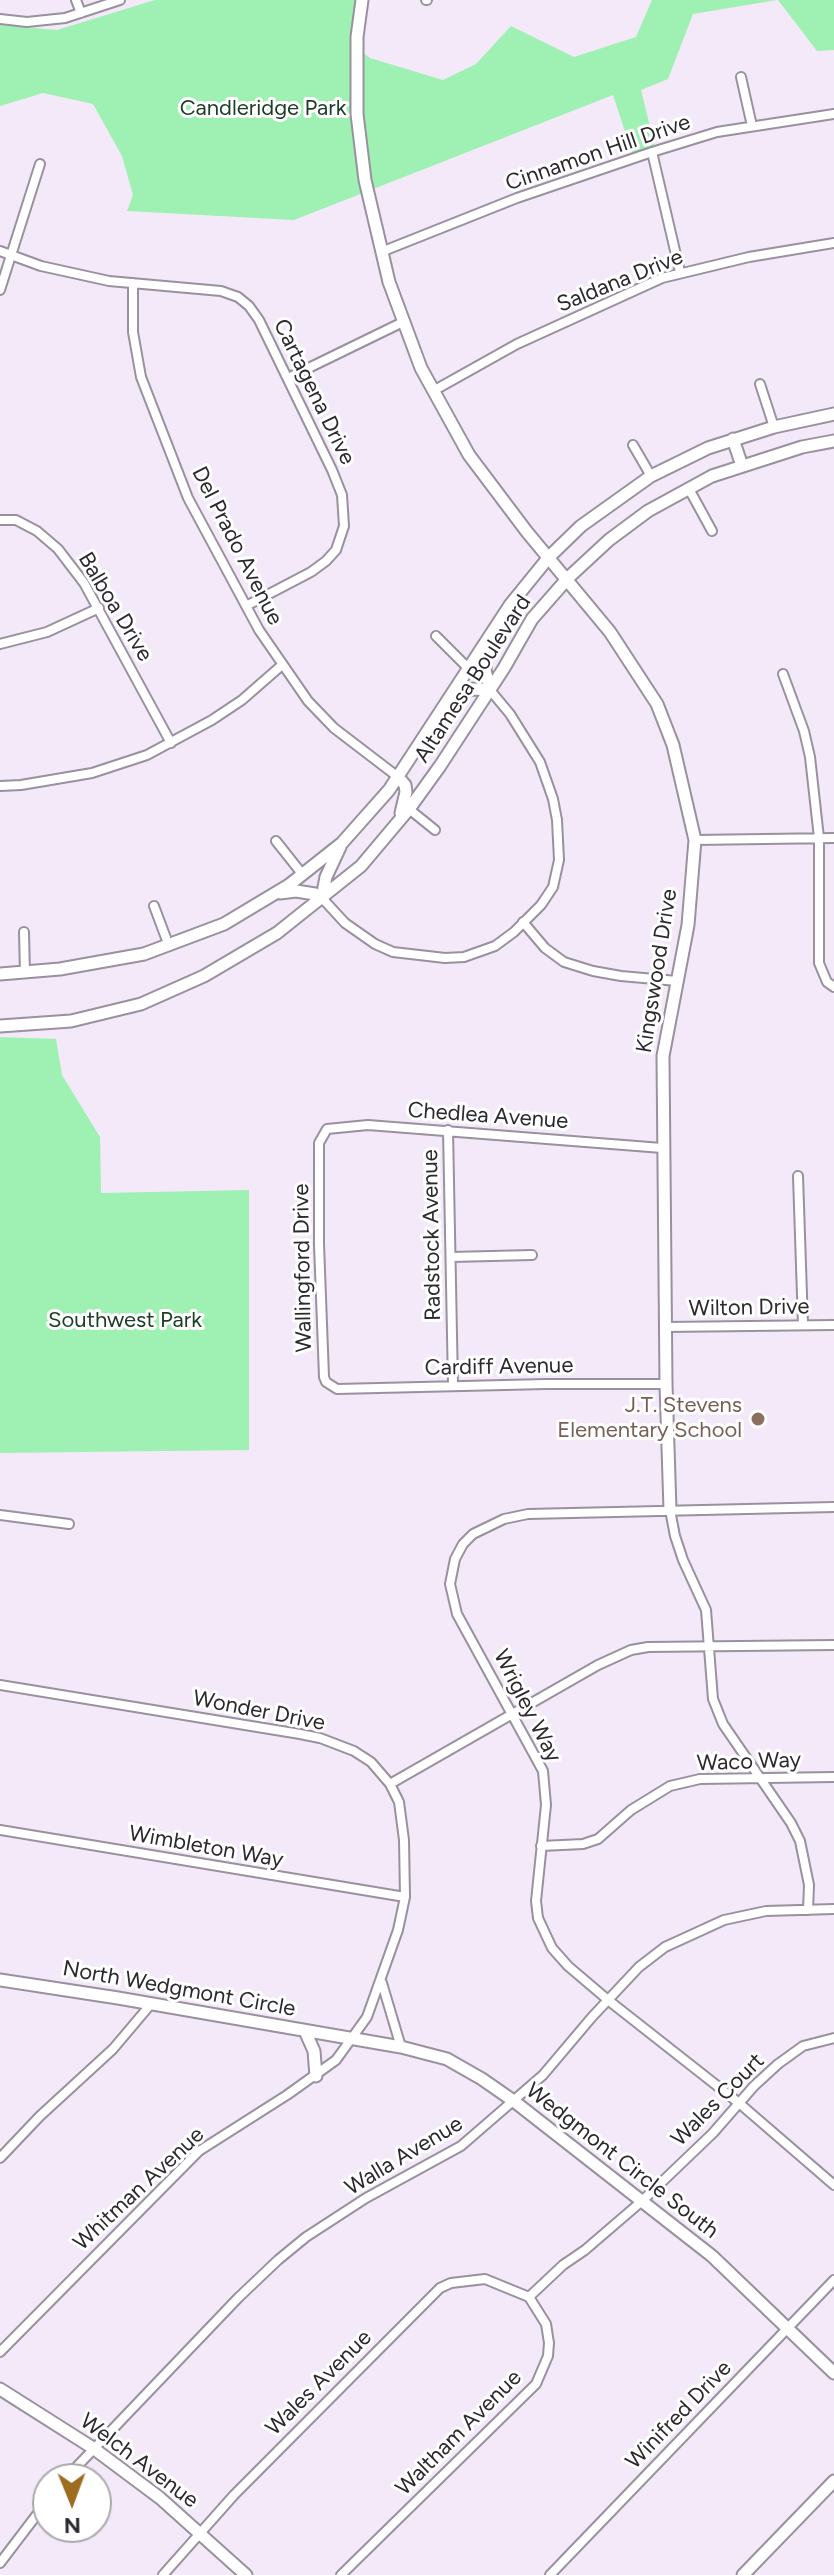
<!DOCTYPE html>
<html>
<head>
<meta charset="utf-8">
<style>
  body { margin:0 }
  #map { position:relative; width:834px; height:2575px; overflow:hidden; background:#f3e9f8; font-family:Figtree,sans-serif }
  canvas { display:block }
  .north { position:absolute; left:32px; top:2463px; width:80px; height:80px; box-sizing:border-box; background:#fff; border:2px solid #aba9ab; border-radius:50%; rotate:179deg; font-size:22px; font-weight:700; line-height:32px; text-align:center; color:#2c292e }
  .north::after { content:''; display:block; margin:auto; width:28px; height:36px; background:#9e6c21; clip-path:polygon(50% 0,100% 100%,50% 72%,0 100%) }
</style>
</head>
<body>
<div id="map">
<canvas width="834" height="2575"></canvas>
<div class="north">N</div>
</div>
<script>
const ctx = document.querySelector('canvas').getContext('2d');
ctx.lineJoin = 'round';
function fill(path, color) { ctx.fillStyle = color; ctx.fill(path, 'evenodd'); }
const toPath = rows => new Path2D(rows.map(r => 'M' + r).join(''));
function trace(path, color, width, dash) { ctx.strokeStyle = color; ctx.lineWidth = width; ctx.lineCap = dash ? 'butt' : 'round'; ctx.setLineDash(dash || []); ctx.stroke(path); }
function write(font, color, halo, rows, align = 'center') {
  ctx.font = font + ' Figtree,sans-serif'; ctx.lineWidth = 6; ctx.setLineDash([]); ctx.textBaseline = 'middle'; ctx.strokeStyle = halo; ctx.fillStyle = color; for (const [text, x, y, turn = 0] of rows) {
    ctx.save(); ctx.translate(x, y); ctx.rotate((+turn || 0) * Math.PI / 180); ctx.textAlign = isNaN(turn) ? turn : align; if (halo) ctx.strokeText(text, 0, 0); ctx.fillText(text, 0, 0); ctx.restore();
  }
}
fill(toPath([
  [155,0,358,0,354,46,370,58,443,80,476,64,511,26,574,57,636,37,652,0,777,0,693,14,668,79,641,90,655,147,632,153,613,95,294,220,127,211,133,195,122,156,93,104,43,93,0,106,0,25,57,30],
  [778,0,834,0,834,50,817,51],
  [0,1037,56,1039,62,1075,100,1137,101,1193,249,1190,249,1450,0,1453]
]), '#9ef1b3');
const street = toPath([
  [76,0,81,13],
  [426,0,427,0],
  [0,19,27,22,65,18,120,0],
  [741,77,752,126],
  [652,152,680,272],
  [0,251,41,266,109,281,221,291,238,297,249,306,259,320,332,470,342,495,344,526,336,550,326,561,311,572,246,606],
  [381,252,517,198,652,152,717,132,834,114],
  [133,283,133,332,141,377,188,498,259,630,308,701,334,728,398,777],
  [0,290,40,164],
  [288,378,403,322],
  [760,384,774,427],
  [433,391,517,344,662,278,749,257,834,243],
  [633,445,651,476],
  [689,489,712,531],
  [0,520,16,520,37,531,58,549,84,583,171,743],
  [436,636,468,668],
  [0,644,47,632,99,608],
  [783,674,804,731,810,757,819,838,819,963,827,982,834,987],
  [0,786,21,785,92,773,147,755,212,720,242,700,282,665],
  [409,809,435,830],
  [695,840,834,838],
  [276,841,303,875],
  [322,898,345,923,375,944,393,952,445,958,464,957,495,946,514,932,541,905,553,887,559,860,557,820,553,799,540,762,510,714,490,690],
  [154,906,169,946],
  [523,922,545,948,564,962,593,971,621,976,677,981],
  [24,932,25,973],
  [448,1130,453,1386],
  [662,1148,368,1125,327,1129,319,1143,319,1244,324,1377,326,1382,337,1389,546,1384,666,1384],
  [798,1176,803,1325],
  [451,1257,532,1255],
  [665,1327,834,1325],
  [834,1507,528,1514,504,1519,473,1534,463,1544,455,1559,450,1584,457,1614,543,1771,546,1805,536,1901,538,1918,552,1948,568,1966,608,2000,739,2103,834,2185],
  [670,1510,675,1536,683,1560,706,1610,713,1699,723,1724,791,1823,800,1841,809,1885,808,1910],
  [0,1515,69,1524],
  [0,1685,300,1734,320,1738,354,1751,371,1762,390,1784,399,1802,404,1840,405,1897,398,1930,367,2017,336,2060,287,2095,199,2151,0,2352],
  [390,1784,598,1665,631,1650,648,1647,834,1645],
  [0,1830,405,1897],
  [541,1846,583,1844,598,1839,631,1810,670,1786,700,1779,834,1777],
  [382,1983,401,2047],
  [0,2158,40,2116,113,2049,151,2004],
  [529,2297,563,2265,585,2250,642,2201,713,2133,754,2086,778,2064,803,2046,834,2038],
  [65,2479,238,2298,278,2260,306,2237,366,2198,461,2146,543,2075,592,2017,639,1967,665,1947,724,1920,766,1911,834,1909],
  [0,2563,48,2500],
  [163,2575,234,2495,440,2288,451,2283,485,2279,529,2297,546,2324,549,2343,548,2356,536,2384,341,2575],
  [550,2575,834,2280]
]);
const secondary = toPath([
  [362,0,357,37,357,114,365,180,389,282,421,368,469,455,527,532,610,632,657,704,673,745,695,840,688,925,663,1056,666,1384,670,1510],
  [733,439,742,466],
  [452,695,473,689,490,690,485,670,487,643],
  [398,777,405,785,406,792,401,813],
  [280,893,296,891,315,894,322,898,326,877,340,847],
  [0,974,60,969,144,954,224,924,289,885,342,843,389,790,510,605,549,557,581,526,651,476,708,448,774,427,834,414],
  [0,1026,71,1021,141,1004,204,976,277,933,361,866,409,809,440,766,504,668,532,619,568,578,609,540,648,511,712,476,802,447,834,441],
  [0,1980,118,1998,401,2047,447,2059,482,2079,515,2102,712,2256,834,2373],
  [305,2031,314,2051,316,2076],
  [0,2389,93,2448,160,2498,246,2575],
  [743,2575,834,2481]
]);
trace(street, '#99919e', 12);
trace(secondary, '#99919e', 15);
trace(street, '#fff', 8);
trace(secondary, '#fff', 11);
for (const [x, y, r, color] of [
  [758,1419,8,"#8d6e63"]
]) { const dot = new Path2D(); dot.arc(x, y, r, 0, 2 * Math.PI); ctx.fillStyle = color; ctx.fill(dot); trace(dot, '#fff', 3); }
write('22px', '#1a3d24', '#fff', [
  ["Candleridge Park",263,109],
  ["Southwest Park",125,1321]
]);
write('22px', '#2c292e', '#fff', [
  ["Cinnamon Hill Drive",598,153,-19],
  ["Saldana Drive",620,281,-22],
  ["Cartagena Drive",314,392,64],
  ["Del Prado Avenue",237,546,63],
  ["Balboa Drive",115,607,59],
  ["Altamesa Boulevard",473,679,-57],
  ["Kingswood Drive",657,971,-81],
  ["Chedlea Avenue",488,1116,4],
  ["Radstock Avenue",432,1235,-91],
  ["Wallingford Drive",303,1268,-91],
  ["Wilton Drive",749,1308,-1],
  ["Cardiff Avenue",499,1367,-1],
  ["Wrigley Way",527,1706,63],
  ["Wonder Drive",259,1711,11],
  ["Waco Way",749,1762,-2],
  ["Wimbleton Way",206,1847,10],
  ["North Wedgmont Circle",179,1989,10],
  ["Wales Court",718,2100,-45],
  ["Walla Avenue",404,2156,-31],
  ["Wedgmont Circle South",622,2161,38],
  ["Whitman Avenue",139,2189,-43],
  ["Wales Avenue",319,2383,-45],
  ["Winifred Drive",679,2415,-46],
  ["Waltham Avenue",459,2433,-45],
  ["Welch Avenue",139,2461,37]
]);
write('22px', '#785e54', '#fff', [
  ["J.T. Stevens",742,1406],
  ["Elementary School",742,1431]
], 'right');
</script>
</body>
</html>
